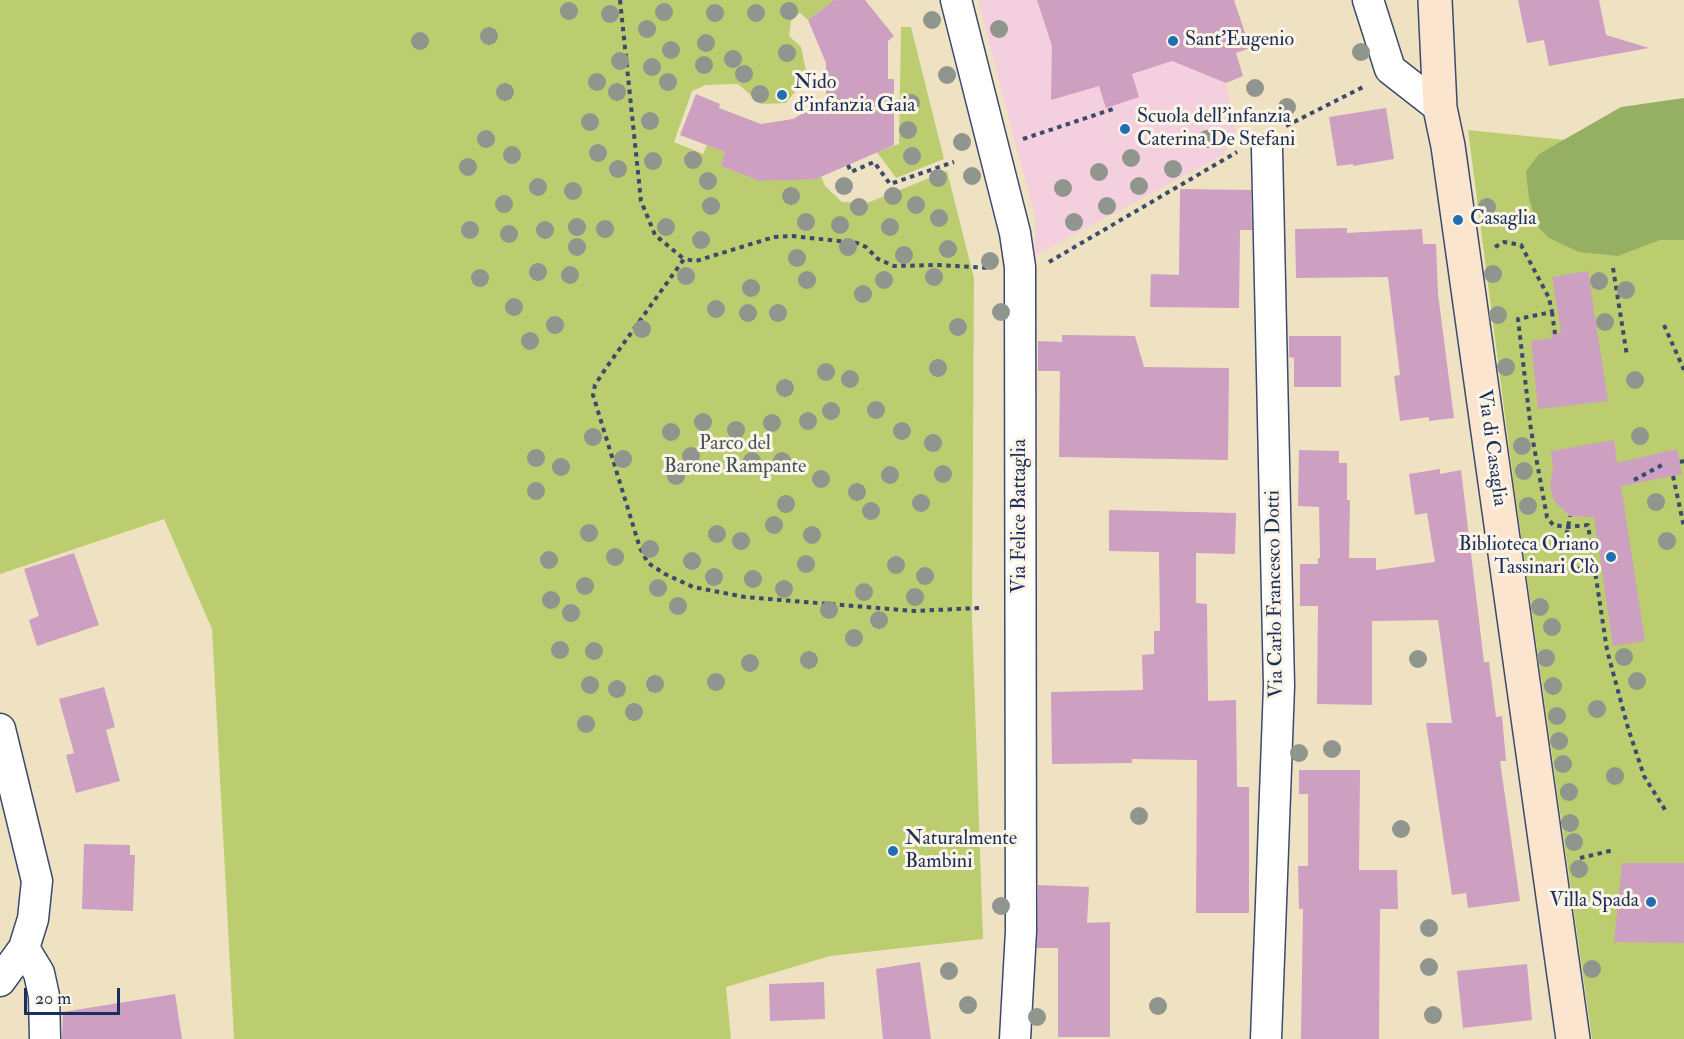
<!DOCTYPE html>
<html>
<head>
<meta charset="utf-8">
<style>
  body { margin:0 }
  #map { position:relative; width:1684px; height:1039px; overflow:hidden; background:#efe2c2; font-family:"IM FELL Double Pica",serif }
  canvas { display:block }
  .scale { position:absolute; left:24px; top:988px; width:96px; height:27px; box-sizing:border-box; border:3px solid #1b2f5e; border-top:0; padding-left:8px; font-size:18px; line-height:21px; white-space:nowrap; color:#1b2f5e; -webkit-text-stroke:4px #fcf5e5; paint-order:stroke }
</style>
</head>
<body>
<div id="map">
<canvas width="1684" height="1039"></canvas>
<div class="scale">20 m</div>
</div>
<script>
const ctx = document.querySelector('canvas').getContext('2d');
ctx.lineJoin = 'round';
function fill(path, color) { ctx.fillStyle = color; ctx.fill(path, 'evenodd'); }
const toPath = rows => new Path2D(rows.map(r => 'M' + r).join(''));
function trace(path, color, width, dash) { ctx.strokeStyle = color; ctx.lineWidth = width; ctx.lineCap = dash ? 'butt' : 'round'; ctx.setLineDash(dash || []); ctx.stroke(path); }
function write(font, color, halo, rows, align = 'center') {
  ctx.font = font + ' "IM FELL Double Pica",serif'; ctx.lineWidth = 6; ctx.setLineDash([]); ctx.textBaseline = 'middle'; ctx.strokeStyle = halo; ctx.fillStyle = color; for (const [text, x, y, turn = 0] of rows) {
    ctx.save(); ctx.translate(x, y); ctx.rotate((+turn || 0) * Math.PI / 180); ctx.textAlign = isNaN(turn) ? turn : align; if (halo) ctx.strokeText(text, 0, 0); ctx.fillText(text, 0, 0); ctx.restore();
  }
}
fill(toPath([
  [978,0,1086,0,1132,74,1177,59,1181,65,1226,83,1236,132,1223,155,1034,256,1036,221]
]), '#f4cfde');
fill(toPath([
  [0,0,834,0,808,20,800,13,791,21,789,36,801,47,807,76,786,103,761,104,738,84,706,85,692,91,674,142,703,154,707,145,725,152,721,166,759,181,821,176,825,186,842,202,867,203,947,171,974,278,972,618,983,939,830,956,726,987,731,1039,234,1039,212,629,164,519,0,574],
  [901,27,911,27,944,159,896,178,877,152,899,144],
  [1468,130,1684,152,1684,1039,1592,1039,1515,493]
]), '#bccd70');
fill(toPath([
  [1684,98,1684,240,1660,240,1618,256,1579,252,1549,238,1538,227,1529,199,1526,171,1539,154,1621,107]
]), '#95b062');
fill(toPath([
  [834,0,865,0,894,36,888,41,888,79,894,79,894,145,816,179,759,181,721,166,725,152,680,135,696,94,720,104,719,108,761,124,793,119,826,100,826,63,808,20],
  [1037,0,1234,0,1250,48,1236,53,1243,76,1226,83,1172,61,1132,74,1139,97,1106,108,1099,86,1051,100,1052,46],
  [1518,0,1599,0,1606,35,1649,48,1549,66,1544,40,1527,43],
  [1386,108,1394,159,1353,166,1353,164,1337,166,1329,117],
  [1180,189,1251,190,1252,230,1240,230,1239,308,1150,307,1151,274,1179,275],
  [1347,228,1347,233,1422,229,1423,244,1436,244,1438,294,1454,418,1429,421,1429,417,1400,421,1394,376,1400,375,1388,277,1296,278,1295,229],
  [1588,271,1608,401,1538,409,1531,341,1552,338,1551,334,1561,333,1552,277],
  [1062,335,1135,336,1144,367,1229,368,1228,460,1059,457,1060,371,1038,371,1038,341,1062,342],
  [1289,336,1341,336,1341,387,1294,387,1294,358,1289,357],
  [1614,440,1617,463,1677,449,1682,474,1621,486,1645,641,1613,646,1594,517,1570,516,1554,501,1550,486,1553,468,1551,451],
  [1299,450,1339,451,1339,463,1347,463,1347,500,1350,500,1349,558,1376,558,1376,570,1435,562,1427,513,1415,515,1409,474,1440,469,1440,474,1461,470,1484,662,1489,662,1496,717,1502,716,1506,761,1500,761,1520,901,1468,908,1466,893,1452,895,1426,723,1452,723,1438,620,1372,621,1372,705,1317,704,1318,606,1300,606,1300,564,1318,564,1318,558,1320,558,1319,507,1298,506],
  [1109,510,1236,513,1235,554,1196,553,1196,603,1207,604,1208,701,1236,700,1237,787,1249,787,1249,913,1196,913,1197,760,1132,759,1132,763,1052,764,1051,692,1143,690,1142,655,1154,654,1154,631,1160,631,1159,552,1109,551],
  [74,553,99,625,37,646,29,620,39,616,24,569],
  [104,687,115,727,106,730,120,781,76,793,66,755,74,753,59,699],
  [1299,770,1360,770,1359,870,1397,870,1398,909,1380,909,1379,1039,1301,1039,1303,909,1299,909,1298,866,1308,866,1308,794,1299,794],
  [84,844,130,845,130,855,135,855,133,911,82,909],
  [1622,863,1684,863,1684,943,1614,942],
  [1038,885,1089,887,1087,923,1110,922,1110,1037,1058,1037,1058,948,1037,948],
  [920,962,931,1039,883,1039,876,969],
  [1527,964,1532,1020,1463,1028,1457,971],
  [824,982,825,1019,770,1021,769,984],
  [175,994,182,1039,62,1039,63,1012]
]), '#cd9fc1');
const street = toPath([
  [956,0,1015,233,1020,267,1021,931,1015,1039],
  [1368,0,1390,69,1440,108],
  [0,729,37,881,33,919,24,948,0,981],
  [24,948,39,973,44,996,45,1039],
  [1266,1039,1279,686,1267,149]
]);
const secondary = toPath([
  [1435,0,1440,108,1448,146,1573,1039]
]);
trace(street, '#3b4a6d', 33);
trace(secondary, '#3b4a6d', 36);
trace(toPath([
  [620,0,641,201,655,235,684,259],
  [1286,126,1365,86],
  [1023,139,1113,109],
  [848,165,851,172,874,162,890,184,954,162],
  [1495,247,1504,242,1521,245,1549,298,1552,312,1518,319,1531,430,1547,517,1553,525,1567,527,1588,525,1607,650,1628,728,1644,776,1667,813],
  [1049,262,1237,152],
  [1613,268,1627,356],
  [1552,312,1555,334],
  [1664,325,1684,370],
  [1680,462,1684,461],
  [1673,476,1684,527],
  [1634,480,1662,465],
  [1560,570,1595,568],
  [979,608,914,611,745,597,693,587,665,574,648,563,640,548,593,395,595,385,606,368,684,259,696,261,774,237,792,236,857,243,866,247,878,259,894,266,938,265,990,268],
  [1580,858,1614,850]
]), '#3b4a6d', 4, [4.5, 4.5]);
trace(street, '#fff', 30);
trace(secondary, '#fce5cf', 33);
trace(toPath([
  [1560,570,1570,516]
]), '#3b4a6d', 4, [4.5, 4.5]);
ctx.fillStyle = '#90958d';
for (const [x, y] of [
  [569,11],
  [789,11],
  [664,12],
  [715,13],
  [756,13],
  [610,14],
  [932,20],
  [647,29],
  [999,29],
  [489,36],
  [420,41],
  [706,43],
  [671,50],
  [1361,52],
  [787,53],
  [733,59],
  [620,61],
  [704,65],
  [652,67],
  [744,74],
  [947,75],
  [597,82],
  [668,82],
  [1255,88],
  [505,92],
  [617,92],
  [760,94],
  [911,103],
  [1287,107],
  [650,121],
  [590,122],
  [908,130],
  [486,139],
  [1207,139],
  [962,142],
  [598,153],
  [512,155],
  [912,156],
  [1131,158],
  [693,160],
  [653,161],
  [468,167],
  [618,169],
  [1173,169],
  [1099,172],
  [972,176],
  [938,178],
  [708,181],
  [844,186],
  [1139,186],
  [538,187],
  [1063,188],
  [573,191],
  [791,196],
  [893,196],
  [504,204],
  [916,205],
  [711,206],
  [1107,206],
  [859,207],
  [1487,207],
  [939,218],
  [806,222],
  [1074,222],
  [840,225],
  [577,227],
  [666,227],
  [890,227],
  [605,229],
  [470,230],
  [545,230],
  [509,234],
  [701,240],
  [577,247],
  [848,247],
  [948,249],
  [904,255],
  [797,258],
  [990,261],
  [538,272],
  [1493,274],
  [570,275],
  [686,276],
  [934,277],
  [480,278],
  [807,280],
  [884,280],
  [1599,281],
  [751,288],
  [1626,290],
  [863,294],
  [514,307],
  [716,309],
  [1001,312],
  [748,313],
  [778,313],
  [1498,315],
  [1605,322],
  [555,325],
  [958,327],
  [642,329],
  [530,341],
  [1506,367],
  [938,368],
  [826,372],
  [850,379],
  [1635,380],
  [785,388],
  [876,410],
  [831,411],
  [808,421],
  [703,422],
  [772,423],
  [736,430],
  [902,431],
  [671,432],
  [1640,436],
  [593,437],
  [933,443],
  [1522,446],
  [691,456],
  [536,458],
  [623,459],
  [752,461],
  [782,461],
  [561,467],
  [1524,471],
  [943,474],
  [890,475],
  [676,476],
  [821,479],
  [536,491],
  [857,492],
  [1656,502],
  [921,503],
  [786,504],
  [1528,506],
  [871,511],
  [774,525],
  [589,533],
  [717,534],
  [812,535],
  [741,541],
  [1667,541],
  [650,549],
  [615,557],
  [549,560],
  [692,561],
  [806,564],
  [896,565],
  [925,576],
  [714,577],
  [753,579],
  [585,586],
  [658,588],
  [784,589],
  [864,592],
  [915,597],
  [551,600],
  [678,606],
  [1540,607],
  [829,610],
  [571,613],
  [879,620],
  [1552,627],
  [854,638],
  [560,650],
  [594,651],
  [1624,657],
  [1546,658],
  [1418,659],
  [809,660],
  [750,663],
  [1637,681],
  [716,682],
  [655,684],
  [590,685],
  [1553,686],
  [617,689],
  [1597,709],
  [634,712],
  [1557,716],
  [586,724],
  [1559,741],
  [1332,749],
  [1299,753],
  [1563,764],
  [1615,776],
  [1569,792],
  [1139,816],
  [1570,823],
  [1401,829],
  [1574,842],
  [1579,869],
  [1001,906],
  [1429,928],
  [1429,967],
  [1592,969],
  [949,971],
  [968,1005],
  [1158,1006],
  [1433,1015],
  [1037,1017]
]) { ctx.beginPath(); ctx.arc(x, y, 9, 0, 2 * Math.PI); ctx.fill(); }
for (const [x, y, r, color] of [
  [1173,41,6,"#1f6fb2"],
  [782,95,6,"#1f6fb2"],
  [1125,129,6,"#1f6fb2"],
  [1458,220,6,"#1f6fb2"],
  [1611,557,6,"#1f6fb2"],
  [893,851,6,"#1f6fb2"],
  [1651,902,6,"#1f6fb2"]
]) { const dot = new Path2D(); dot.arc(x, y, r, 0, 2 * Math.PI); ctx.fillStyle = color; ctx.fill(dot); trace(dot, '#fcf5e5', 2); }
write('20px', '#1b2f5e', '#fcf5e5', [
  ["Sant'Eugenio",1185,41],
  ["Nido",794,84],
  ["d'infanzia Gaia",794,107],
  ["Scuola dell'infanzia",1137,118],
  ["Caterina De Stefani",1137,141],
  ["Casaglia",1470,220],
  ["Biblioteca Oriano",1599,546,"right"],
  ["Tassinari Clò",1599,569,"right"],
  ["Naturalmente",905,840],
  ["Bambini",905,863],
  ["Villa Spada",1639,902,"right"]
], 'left');
write('20px', '#435662', '#fcf5e5', [
  ["Parco del",735,445],
  ["Barone Rampante",735,468]
]);
write('20px', '#1b2f5e', '#fcf5e5', [
  ["Via di Casaglia",1491,448,82],
  ["Via Felice Battaglia",1021,516,-90],
  ["Via Carlo Francesco Dotti",1276,594,-91]
]);
</script>
</body>
</html>
